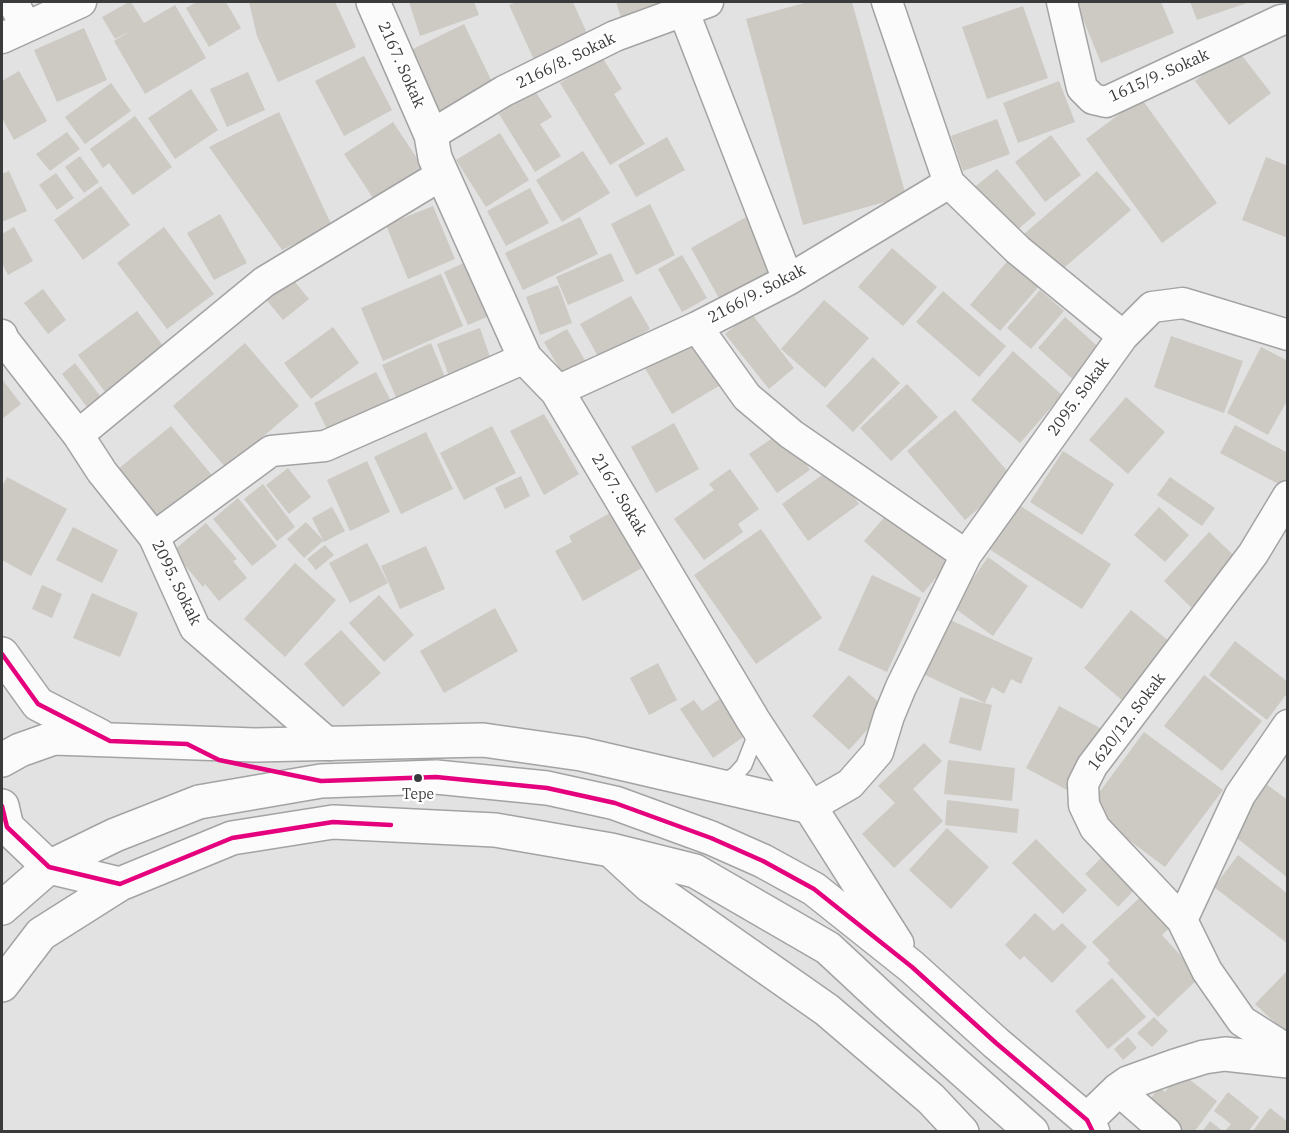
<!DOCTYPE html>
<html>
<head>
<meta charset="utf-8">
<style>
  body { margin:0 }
  #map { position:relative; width:1289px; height:1133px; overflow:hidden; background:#e2e2e3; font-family:"IBM Plex Serif",serif }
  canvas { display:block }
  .frame { position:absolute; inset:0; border:3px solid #3a3b3c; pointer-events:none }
</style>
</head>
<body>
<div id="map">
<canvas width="1289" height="1133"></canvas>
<div class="frame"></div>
</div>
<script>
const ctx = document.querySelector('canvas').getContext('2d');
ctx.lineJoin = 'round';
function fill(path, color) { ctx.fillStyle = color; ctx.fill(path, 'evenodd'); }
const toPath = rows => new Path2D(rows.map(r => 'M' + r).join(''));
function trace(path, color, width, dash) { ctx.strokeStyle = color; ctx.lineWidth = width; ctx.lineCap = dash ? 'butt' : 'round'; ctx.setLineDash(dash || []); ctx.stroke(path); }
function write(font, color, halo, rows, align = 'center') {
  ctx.font = font + ' "IBM Plex Serif",serif'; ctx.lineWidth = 4.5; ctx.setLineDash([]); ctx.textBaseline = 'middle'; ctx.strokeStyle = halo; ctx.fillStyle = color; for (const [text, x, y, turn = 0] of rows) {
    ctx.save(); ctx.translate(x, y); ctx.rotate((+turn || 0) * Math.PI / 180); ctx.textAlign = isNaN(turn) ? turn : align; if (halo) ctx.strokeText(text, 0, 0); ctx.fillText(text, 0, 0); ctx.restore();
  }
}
fill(toPath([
  [129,2,131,2,144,23,175,5,206,58,145,94,114,41,130,31,115,39,102,17],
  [197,2,226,2,241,28,209,47,186,8],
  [249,2,335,2,356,47,278,82,257,36],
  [409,2,474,2,479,15,420,36],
  [517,2,573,2,590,40,536,64,509,5],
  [616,2,678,2,623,23],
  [808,2,852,2,906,196,803,225,746,19],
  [1076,2,1161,2,1174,33,1101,63],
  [1190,2,1250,2,1197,20],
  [1023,6,1048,78,987,99,962,27],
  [464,24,494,86,438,112,409,51],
  [84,28,107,80,57,102,34,50],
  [1236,48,1271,93,1229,125,1195,81],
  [364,56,392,110,344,136,315,81],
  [602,57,622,89,614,94,645,144,610,165,560,83],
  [19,71,47,121,14,140,2,118,2,81],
  [248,72,265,110,227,127,210,89],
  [1059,81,1075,122,1018,143,1003,103],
  [111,83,131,111,85,144,65,117],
  [191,89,218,130,175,159,148,118],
  [535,91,552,117,540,124,561,156,535,172,499,114],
  [1141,98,1217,203,1162,243,1086,139],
  [279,112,332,226,282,250,209,147],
  [135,116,172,167,133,195,109,163,103,168,90,149],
  [997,119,1010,154,963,171,951,136],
  [393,122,424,169,375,201,344,154],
  [67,132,80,149,50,171,36,154],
  [500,133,529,180,486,207,456,160],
  [1051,135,1081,175,1045,202,1015,162],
  [667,137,685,170,636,197,618,165],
  [583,151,610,193,562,222,536,180],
  [80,156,99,182,84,193,65,167],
  [1266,157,1288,166,1288,238,1242,220],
  [997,169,1036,214,1010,236,972,189],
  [9,171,27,211,2,222,2,174],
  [1097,171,1131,210,1058,273,1024,234],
  [56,173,74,198,57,210,39,185],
  [101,186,130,225,83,260,54,220],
  [530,188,549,223,506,246,487,211],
  [650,204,675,255,636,275,611,224],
  [433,206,455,259,408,279,386,225],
  [220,214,247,263,214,280,187,233],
  [748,216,777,269,720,300,691,248],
  [580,217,598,254,523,290,505,253],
  [14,227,33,261,8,275,2,263,2,234],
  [164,227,214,294,167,329,117,263],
  [892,248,937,287,903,326,858,287],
  [611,253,624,281,568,305,556,277],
  [682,255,707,298,682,312,658,269],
  [1010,258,1041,284,1000,331,970,305],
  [470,260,494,314,468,325,444,272],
  [441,274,463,326,383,361,361,308],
  [290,276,309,299,283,320,264,297],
  [558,285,572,323,540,335,526,297],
  [43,289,66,320,48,334,24,303],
  [1040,290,1064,311,1031,349,1007,328],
  [943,291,1006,346,979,377,916,322],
  [631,296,650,329,599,358,580,324],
  [824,300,869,338,825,388,781,349],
  [137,311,167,351,108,396,78,355],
  [751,313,794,368,769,389,725,334],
  [1065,317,1104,352,1077,383,1038,348],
  [333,327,359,363,311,399,284,363],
  [480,328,491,360,449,376,437,344],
  [567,329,586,362,563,375,544,342],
  [692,335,722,384,672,414,643,365],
  [1171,336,1243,361,1224,413,1154,387],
  [245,343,299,406,226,468,173,406],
  [431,343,445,377,396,397,382,365],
  [1261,347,1288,361,1288,399,1268,435,1227,413],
  [1013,351,1062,395,1020,443,971,400],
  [873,357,900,383,853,432,826,406],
  [75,363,104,401,90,411,62,374],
  [376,372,393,405,331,437,314,403],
  [2,379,21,404,2,419],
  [907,384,938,417,891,461,860,428],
  [1126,397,1165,432,1128,474,1089,440],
  [955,410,1014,479,965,520,907,451],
  [544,414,579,474,544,495,510,431],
  [674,423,699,469,656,493,631,447],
  [1235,425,1288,453,1288,480,1284,487,1220,453],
  [171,426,216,480,162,524,118,469],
  [492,426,516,473,464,500,440,453],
  [783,431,810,470,777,493,749,454],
  [426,432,453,489,401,514,374,457],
  [1063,451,1114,484,1082,535,1030,502],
  [367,461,390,512,350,531,327,480],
  [833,467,859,504,808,541,782,504],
  [288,468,311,497,289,514,266,485],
  [730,469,759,509,738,524,743,532,704,560,674,519,714,490,709,484],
  [521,476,530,496,505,509,495,488],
  [7,477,67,509,31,576,2,560,2,487],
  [1170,477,1215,508,1202,526,1157,495],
  [263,484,295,527,277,541,244,499],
  [238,498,277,546,252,566,213,519],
  [1011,500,1111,564,1082,609,983,545],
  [894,506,953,558,923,593,864,541],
  [332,507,345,531,324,542,323,541,304,558,287,539,306,522,323,540,312,518],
  [1159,507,1189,535,1165,562,1134,535],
  [610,513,642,568,583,601,555,551,572,542,569,536],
  [206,523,237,559,233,561,247,578,219,601,205,584,203,587,173,551],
  [73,527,118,550,102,583,56,560],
  [761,529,822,618,756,664,694,575],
  [1209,532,1244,565,1198,614,1164,581],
  [367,543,388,583,350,603,329,563],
  [325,545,334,555,316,570,307,559],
  [426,546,445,589,400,609,381,566],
  [988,557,1028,586,993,636,953,607],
  [295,563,336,600,285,657,244,619],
  [872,575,921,598,887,672,838,650],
  [42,585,62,594,52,618,32,609],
  [92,593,138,613,120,657,73,638],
  [379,595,414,635,384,662,349,623],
  [495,608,518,651,444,693,420,651],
  [1131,610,1170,642,1122,700,1084,668],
  [944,617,1033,658,1021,684,1011,679,1004,694,992,687,985,703,919,672],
  [341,630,381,673,343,707,304,664],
  [1235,641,1288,682,1288,692,1267,720,1209,675],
  [658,663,677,700,649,715,630,678],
  [849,675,886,709,849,750,812,716],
  [1204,675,1262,721,1222,771,1164,726],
  [724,696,749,733,713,758,680,709,694,700,702,711],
  [960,697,992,705,981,751,949,743],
  [1059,706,1102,729,1069,791,1026,768],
  [1144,732,1223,790,1165,867,1087,809],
  [924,743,942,761,913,789,943,821,894,868,862,834,895,803,878,786],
  [948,760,1015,768,1012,801,944,794],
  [1266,784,1288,800,1288,878,1229,832],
  [947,800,1019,809,1017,833,945,825],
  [947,828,989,867,951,909,909,870],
  [1036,839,1087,890,1063,914,1012,863],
  [1238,855,1288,894,1288,944,1214,887],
  [1103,856,1136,888,1118,907,1085,874],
  [1148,890,1177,921,1162,935,1200,977,1158,1017,1107,963,1110,961,1092,942],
  [1035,913,1054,931,1062,923,1087,947,1052,983,1024,956,1020,960,1005,945],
  [1288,970,1288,1035,1255,1004],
  [1112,978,1146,1017,1108,1049,1075,1011],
  [1154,1017,1168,1031,1152,1047,1137,1033],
  [1128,1037,1137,1048,1123,1060,1114,1049],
  [1180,1072,1217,1101,1194,1132,1180,1132,1146,1105,1159,1087,1165,1092],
  [1228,1092,1259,1117,1248,1132,1224,1132,1231,1124,1214,1111],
  [1270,1108,1288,1122,1288,1132,1252,1132],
  [1210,1121,1224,1132,1202,1132]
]), '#cdc9c3');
const service = toPath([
  [720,784,735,775,744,765,753,742,753,729]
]);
const minor = toPath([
  [13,2,26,27],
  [680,2,788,280],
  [887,2,949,183,1018,250,1123,336],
  [1062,2,1082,88,1093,99,1106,102,1281,20,1288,19],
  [2,38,81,2],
  [431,135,504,91,615,36,708,2],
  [697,327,747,397,791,434,966,555],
  [2,335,4,340,78,435,102,472,154,537,195,628,330,745],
  [557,391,697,327,788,280,949,183],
  [78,435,264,282,443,174],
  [1288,496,1253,554,1092,766,1083,784,1084,805,1095,828,1182,920,1207,971,1242,1021,1288,1050],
  [154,537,271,451,325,446,525,358],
  [810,807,850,784,878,752,889,716,901,687,966,555,1123,336,1152,307,1183,303,1288,335],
  [1182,920,1240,795,1288,725],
  [1118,1090,1166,1132]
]);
const secondary = toPath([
  [373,2,431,135,435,158,525,358,557,391,753,720,810,807,897,944],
  [2,654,38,704,100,736],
  [2,760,20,750,54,738,255,745,483,740,581,754,810,807],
  [2,806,7,827,49,867,120,884],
  [612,851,650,886,827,1010,931,1099,962,1132],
  [2,908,49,867,115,835,199,802,321,781,436,777,547,788,615,803,711,838,763,861,814,889,912,967,996,1043,1087,1120,1093,1132],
  [2,985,41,934,120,884,232,838,333,822,495,830,611,850,695,871,828,948,887,1003,1032,1132],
  [1087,1120,1118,1090,1128,1083,1175,1066,1204,1057,1225,1054,1288,1061]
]);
trace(service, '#a3a3a4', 18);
trace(minor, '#a3a3a4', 33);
trace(secondary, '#a3a3a4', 36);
trace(service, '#fbfbfb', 15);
trace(minor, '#fbfbfb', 30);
trace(secondary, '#fbfbfb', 33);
trace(toPath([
  [2,654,38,704,110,741,187,744,219,760,321,781,436,777,547,788,615,803,711,838,763,861,814,889,912,967,996,1043,1087,1120,1093,1132],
  [2,806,7,827,49,867,120,884,232,838,333,822,391,825]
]), '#e5007d', 4.5);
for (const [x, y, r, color] of [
  [418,778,5,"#3a3b3c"]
]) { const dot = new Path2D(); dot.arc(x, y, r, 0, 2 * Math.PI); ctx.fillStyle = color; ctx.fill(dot); trace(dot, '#fff', 2); }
write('14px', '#3a3b3c', '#fff', [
  ["Tepe",418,795]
]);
write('16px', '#3a3b3c', '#fff', [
  ["2166/8. Sokak",566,61,-26],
  ["2167. Sokak",401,65,66],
  ["1615/9. Sokak",1159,76,-24],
  ["2166/9. Sokak",757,294,-28],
  ["2095. Sokak",1079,397,-54],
  ["2167. Sokak",619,495,59],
  ["2095. Sokak",176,583,64],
  ["1620/12. Sokak",1127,722,-53]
]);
</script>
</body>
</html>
